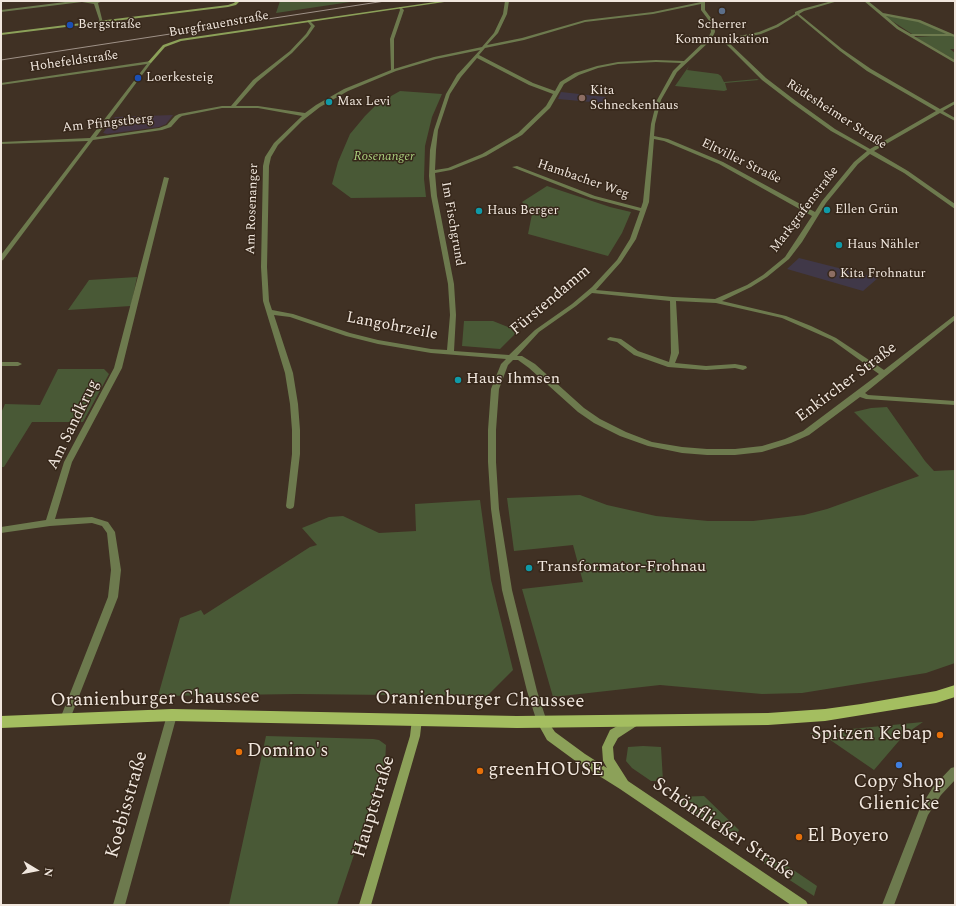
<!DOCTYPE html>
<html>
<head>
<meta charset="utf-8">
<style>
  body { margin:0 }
  #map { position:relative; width:956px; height:906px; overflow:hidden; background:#403124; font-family:Spectral,serif }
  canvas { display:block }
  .frame { position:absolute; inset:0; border:2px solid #f1e7de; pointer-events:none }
  .north { position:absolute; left:16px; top:850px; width:40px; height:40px; -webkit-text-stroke:3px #36271a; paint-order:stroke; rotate:100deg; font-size:11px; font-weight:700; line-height:16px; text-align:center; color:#f1e7de }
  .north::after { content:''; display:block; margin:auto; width:14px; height:18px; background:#f1e7de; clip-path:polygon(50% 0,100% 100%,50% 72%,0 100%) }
</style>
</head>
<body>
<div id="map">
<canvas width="956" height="906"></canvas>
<div class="frame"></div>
<div class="north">N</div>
</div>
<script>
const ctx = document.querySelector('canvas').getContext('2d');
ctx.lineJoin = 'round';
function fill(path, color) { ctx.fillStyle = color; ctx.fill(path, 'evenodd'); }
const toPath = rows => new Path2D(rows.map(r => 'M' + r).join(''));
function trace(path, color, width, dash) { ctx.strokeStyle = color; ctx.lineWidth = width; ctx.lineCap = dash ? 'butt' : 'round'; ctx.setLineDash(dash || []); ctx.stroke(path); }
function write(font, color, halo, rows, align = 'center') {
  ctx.font = font + ' Spectral,serif'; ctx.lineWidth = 3; ctx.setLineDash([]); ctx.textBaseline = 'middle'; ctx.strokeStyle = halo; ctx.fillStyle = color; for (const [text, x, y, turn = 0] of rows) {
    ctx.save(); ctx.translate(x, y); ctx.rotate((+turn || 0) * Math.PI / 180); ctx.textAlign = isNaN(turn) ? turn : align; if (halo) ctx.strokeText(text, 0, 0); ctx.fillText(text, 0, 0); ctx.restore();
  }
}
fill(toPath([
  [173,115,166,124,159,127,107,134,103,133,115,117]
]), '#453644');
fill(toPath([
  [561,92,606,97,602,103,558,99],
  [799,258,878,278,863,291,787,269]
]), '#403848');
fill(toPath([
  [280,1,357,1,276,13],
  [887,16,915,20,947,34,912,34,886,17],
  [948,35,955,36,955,49,950,49,955,53,955,60,915,37],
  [689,66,687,70,718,74,721,76,724,82,757,79,759,80,725,83,727,90,724,91,675,86],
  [400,91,442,94,432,117,425,146,424,179,426,197,351,198,332,184,338,162,350,134,365,116,377,104],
  [547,186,610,207,631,212,622,233,608,256,528,234,532,214,522,202],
  [137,277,131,306,68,310,89,280],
  [464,321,493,321,518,331,500,349,462,346],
  [58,369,104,369,109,374,83,422,32,422,4,467,1,467,1,413,5,404,40,405],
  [887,407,925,461,934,471,955,470,955,663,926,673,802,693,762,694,660,685,553,697,522,589,583,582,573,545,514,551,507,498,580,495,607,505,656,516,708,521,753,521,804,515,827,509,919,476,854,412,871,408],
  [480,500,491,580,513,670,487,696,297,694,158,696,180,618,201,610,204,615,310,547,317,545,302,528,329,517,343,516,379,533,416,531,415,504],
  [923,722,904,735,874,770,823,735,817,739,810,733],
  [266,736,373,739,379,740,386,745,385,763,337,905,229,905],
  [643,746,661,747,663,781,651,781,632,768,626,761,628,747],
  [704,796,739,830,733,842,672,800,676,797],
  [763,856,789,867,817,886,814,896,756,858]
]), '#495936');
fill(toPath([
  [73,1,103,1,98,3,103,23,100,22,94,4,82,2,1,12,1,10,73,1],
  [505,1,509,1,507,14,498,33,487,45,522,38,585,20,653,12,701,2,701,1,705,1,705,10,714,22,715,32,712,38,724,39,759,32,776,25,795,14,795,12,802,9,832,1,838,1,804,11,799,14,842,49,871,69,940,109,955,101,955,104,943,111,955,118,955,121,940,113,874,151,908,171,955,204,955,209,904,173,870,154,858,164,826,203,802,242,789,259,767,277,751,287,722,301,786,316,811,326,836,338,884,370,955,315,955,320,865,393,868,395,955,401,955,405,866,399,860,397,809,435,791,443,762,452,735,455,707,455,682,453,648,446,620,436,594,423,578,412,529,368,518,360,513,360,508,365,499,389,496,430,496,462,499,509,512,590,537,691,547,722,546,725,542,727,538,725,537,722,527,691,502,590,491,509,488,462,488,430,491,389,501,364,506,359,431,353,378,344,346,336,290,317,274,315,293,373,298,404,300,430,300,454,294,506,293,508,290,509,287,508,286,506,292,454,292,430,290,404,285,373,263,301,261,267,263,166,265,157,274,143,302,116,258,108,222,108,182,116,179,118,171,127,162,130,93,140,3,260,1,261,1,255,88,141,1,144,1,142,90,138,147,64,1,85,1,83,151,61,151,63,96,137,159,128,167,125,175,116,179,114,222,106,231,106,253,80,290,51,306,34,311,26,307,21,309,20,315,26,308,36,292,53,257,82,236,106,258,106,305,113,316,105,344,89,391,70,390,39,400,10,399,7,401,7,404,10,394,39,394,69,434,57,482,47,494,33,503,14,505,1],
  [701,4,701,10,710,22,711,32,708,38,684,61,656,60,618,62,597,66,575,73,560,82,555,91,533,83,479,55,485,48,524,40,585,22,653,14,701,4],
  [797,15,840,51,867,71,936,111,870,149,835,129,796,101,766,78,727,41,761,34,778,27,797,15],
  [711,40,723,41,762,80,792,103,831,131,867,151,854,162,822,201,815,212,723,162,668,139,654,136,655,124,661,100,677,72,711,40],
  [480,50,457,75,446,94,434,130,430,150,429,176,431,196,448,284,450,315,447,350,431,349,378,340,350,333,293,314,272,310,269,301,267,267,269,166,271,157,278,145,302,121,320,107,348,91,396,71,436,59,480,50],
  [477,58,529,85,553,94,546,106,518,133,482,154,448,168,435,170,436,150,438,130,450,94,461,77,477,58],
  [656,62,681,63,673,71,657,100,651,124,643,202,641,208,595,196,517,166,512,167,591,198,640,211,630,239,617,260,592,287,572,304,535,330,509,355,454,351,456,315,454,284,437,196,435,173,451,170,486,156,522,135,550,108,564,84,579,75,598,68,618,64,656,62],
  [654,139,664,141,719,164,812,216,785,257,763,275,747,285,715,299,673,297,596,290,621,262,636,239,649,202,654,139],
  [592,293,670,301,671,353,669,362,638,351,621,339,610,337,607,339,608,340,617,342,634,355,668,367,706,370,735,368,743,370,747,368,746,366,735,364,706,366,675,363,679,353,676,301,716,303,782,318,832,340,879,374,803,431,785,439,762,446,735,449,707,449,682,447,652,442,626,432,600,419,584,408,535,364,522,356,517,356,539,332,576,306,592,293],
  [864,1,868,1,883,13,920,20,955,35,955,37,951,36,914,36,955,60,955,63,897,29,864,1],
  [886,16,918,22,946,34,911,34,899,27,886,16],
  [164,177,169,178,122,368,72,462,55,519,92,517,108,522,115,532,121,570,118,597,70,719,69,722,65,724,61,722,60,719,108,597,111,570,107,533,102,526,92,523,50,526,1,533,1,527,46,520,64,462,114,368,164,177],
  [1,362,18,362,22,364,18,366,1,366,1,362],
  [172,710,176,712,177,715,125,905,113,905,167,715,168,712,172,710],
  [955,767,955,780,941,795,928,815,894,905,882,905,920,808,933,787,951,768,955,767]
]), '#6d7a4e');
fill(toPath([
  [236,1,240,1,236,5,228,7,1,35,1,33,228,5,234,3,236,1],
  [442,1,451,1,181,41,165,47,151,63,148,62,163,45,180,39,442,1],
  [417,714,421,716,422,719,420,736,371,905,359,905,410,736,412,719,413,716,417,714],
  [542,717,546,719,555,732,585,754,607,768,603,761,602,747,610,730,630,719,634,717,638,719,639,722,638,725,618,738,613,747,614,759,628,781,806,901,808,905,791,905,620,789,577,762,547,740,537,722,538,719,542,717]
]), '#8ca159');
fill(toPath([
  [955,685,955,697,936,703,825,721,768,725,517,728,172,721,1,728,1,716,172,709,517,716,768,713,825,709,861,704,936,691,955,685]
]), '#a4be60');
trace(toPath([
  [1,60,385,1]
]), '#9f9288', 1);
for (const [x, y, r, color] of [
  [722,11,4,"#5c6f8a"],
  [70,25,4,"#1a4fb4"],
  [138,78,4,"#1a4fb4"],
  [582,98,4,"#8d6e63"],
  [329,102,4,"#0f9aa8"],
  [827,210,4,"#0f9aa8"],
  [479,211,4,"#0f9aa8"],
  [839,245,4,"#0f9aa8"],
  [832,274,4,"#8d6e63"],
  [458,380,4,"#0f9aa8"],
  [529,568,4,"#0f9aa8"],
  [940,735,4,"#e8710a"],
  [239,752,4,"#e8710a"],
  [899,765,4,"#3f7fe0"],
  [480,771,4,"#e8710a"],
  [799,837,4,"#e8710a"]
]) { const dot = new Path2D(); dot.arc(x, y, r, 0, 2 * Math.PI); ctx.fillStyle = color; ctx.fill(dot); trace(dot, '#36271a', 1.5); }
write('13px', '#f1e7de', '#36271a', [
  ["Bergstraße",78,25],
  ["Scherrer",722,25,"center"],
  ["Kommunikation",722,40,"center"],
  ["Loerkesteig",146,78],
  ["Kita",590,91],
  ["Schneckenhaus",590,106],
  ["Max Levi",337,102],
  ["Ellen Grün",835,210],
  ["Haus Berger",487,211],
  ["Haus Nähler",847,245],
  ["Kita Frohnatur",840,274]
], 'left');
write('13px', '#f1e7de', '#36271a', [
  ["Burgfrauenstraße",219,25,-10],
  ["Hohefeldstraße",74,62,-8],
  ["Rüdesheimer Straße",836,115,33],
  ["Am Pfingstberg",108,124,-6],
  ["Eltviller Straße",741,162,26],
  ["Hambacher Weg",583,180,19],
  ["Am Rosenanger",253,209,-88],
  ["Markgrafenstraße",805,210,-53],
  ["Im Fischgrund",452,224,80]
]);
write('italic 13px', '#a9cf7d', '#36271a', [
  ["Rosenanger",384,157]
]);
write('16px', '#f1e7de', '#36271a', [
  ["Fürstendamm",551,301,-40],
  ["Langohrzeile",392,327,11],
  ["Enkircher Straße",847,383,-37],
  ["Am Sandkrug",74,425,-64]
]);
write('16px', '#f1e7de', '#36271a', [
  ["Haus Ihmsen",466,380],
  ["Transformator-Frohnau",537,568]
], 'left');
write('19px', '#f1e7de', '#36271a', [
  ["Oranienburger Chaussee",155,700,-1],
  ["Oranienburger Chaussee",480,701,1],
  ["Koebisstraße",128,805,-74],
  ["Hauptstraße",375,807,-73],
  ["Schönfließer Straße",723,830,34]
]);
write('19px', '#f1e7de', '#36271a', [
  ["Spitzen Kebap",932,735,"right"],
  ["Domino's",247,752],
  ["greenHOUSE",488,771],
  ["Copy Shop",899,783,"center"],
  ["Glienicke",899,805,"center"],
  ["El Boyero",807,837]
], 'left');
</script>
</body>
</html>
